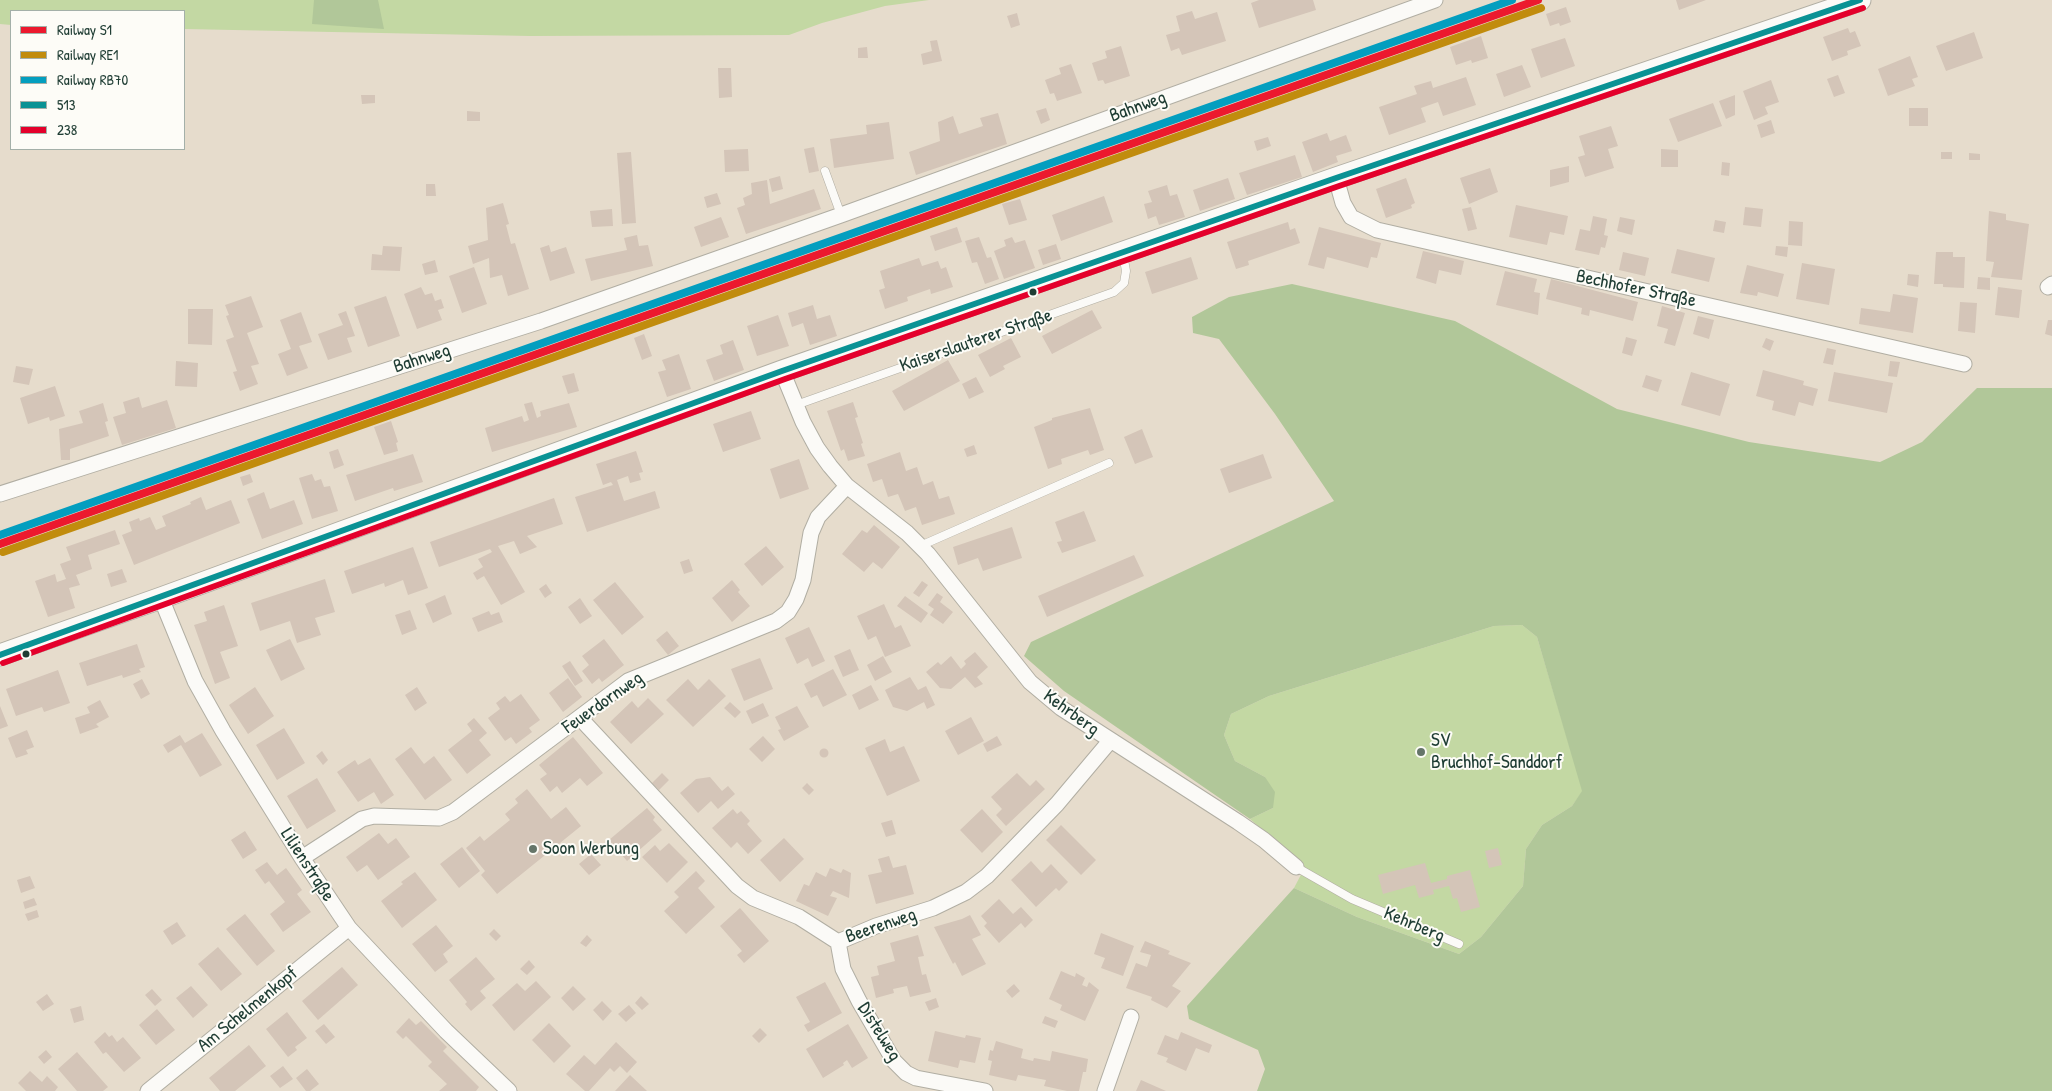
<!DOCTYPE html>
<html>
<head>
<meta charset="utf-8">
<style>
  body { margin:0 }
  #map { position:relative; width:2052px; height:1091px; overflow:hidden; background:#e6dccc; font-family:"Patrick Hand",sans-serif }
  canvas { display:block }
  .legend { position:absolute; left:10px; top:10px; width:175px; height:140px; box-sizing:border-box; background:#fdfcf7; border:1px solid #a4b0a9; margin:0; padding:6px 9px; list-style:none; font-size:15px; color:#1f3d34 }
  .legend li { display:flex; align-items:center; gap:10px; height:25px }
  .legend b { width:25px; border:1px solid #a4b0a9 }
</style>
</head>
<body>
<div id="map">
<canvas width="2052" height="1091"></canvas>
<ul class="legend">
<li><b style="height:6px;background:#ec192e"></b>Railway S1</li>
<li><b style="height:6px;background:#c18c0d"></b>Railway RE1</li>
<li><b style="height:6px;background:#039ebf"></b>Railway RB70</li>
<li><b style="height:6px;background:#0a9294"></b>513</li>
<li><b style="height:6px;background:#e4002b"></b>238</li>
</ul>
</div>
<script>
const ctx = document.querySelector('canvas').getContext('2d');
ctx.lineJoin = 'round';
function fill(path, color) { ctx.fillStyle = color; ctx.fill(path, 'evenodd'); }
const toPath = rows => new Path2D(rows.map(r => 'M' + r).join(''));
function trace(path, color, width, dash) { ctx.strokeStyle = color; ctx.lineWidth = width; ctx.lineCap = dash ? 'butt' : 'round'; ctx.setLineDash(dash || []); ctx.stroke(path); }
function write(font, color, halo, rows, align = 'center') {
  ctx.font = font + ' "Patrick Hand",sans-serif'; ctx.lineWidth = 4; ctx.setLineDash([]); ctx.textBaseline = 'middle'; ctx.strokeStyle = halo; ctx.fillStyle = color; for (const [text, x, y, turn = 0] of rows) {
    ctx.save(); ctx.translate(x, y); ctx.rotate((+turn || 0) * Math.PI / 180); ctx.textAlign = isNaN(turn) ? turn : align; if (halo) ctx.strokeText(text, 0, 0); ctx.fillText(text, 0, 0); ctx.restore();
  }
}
fill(toPath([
  [0,0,929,0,885,6,822,23,789,35,530,36,184,29,184,11,11,11,11,25,0,24],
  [1522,625,1537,637,1583,791,1572,806,1542,825,1526,849,1523,886,1481,937,1459,954,1357,917,1294,888,1305,867,1250,819,1273,808,1265,777,1235,761,1224,735,1231,714,1269,696,1494,626]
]), '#c3d8a3');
fill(toPath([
  [314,0,378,0,384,29,312,24],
  [1292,284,1455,321,1617,409,1749,442,1880,462,1922,442,1977,388,2052,388,2052,1091,1257,1091,1265,1069,1258,1050,1189,1019,1187,1006,1294,888,1357,917,1459,954,1481,937,1523,886,1526,849,1542,825,1572,806,1582,791,1537,637,1522,625,1494,626,1269,696,1231,714,1224,735,1235,761,1265,777,1275,792,1273,808,1250,819,1064,691,1024,656,1031,642,1334,501,1275,414,1219,339,1193,333,1192,317,1229,297]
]), '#b1c799');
fill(toPath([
  [1259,0,1313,0,1316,10,1259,28,1251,3],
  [1676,0,1706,0,1679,10],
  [1566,7,1571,22,1560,26,1559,23,1550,26,1546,14],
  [1192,11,1195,19,1217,12,1226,41,1182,55,1179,48,1171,51,1166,35,1180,31,1176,16],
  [1017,13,1020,25,1011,28,1007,16],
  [1848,28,1850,33,1855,31,1861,46,1847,51,1848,55,1832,61,1823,37],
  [1974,32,1983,58,1946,71,1936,46],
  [1481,36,1488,58,1472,63,1471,60,1456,65,1450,47],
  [1565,38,1575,66,1541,78,1531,49],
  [937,40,942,61,923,65,921,54,932,51,930,41],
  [1121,46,1130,76,1105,84,1103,80,1098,81,1092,63,1107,58,1105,51],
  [867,47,868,58,858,58,858,48],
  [1910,56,1918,77,1912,79,1915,86,1888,96,1878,69],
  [1071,64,1082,93,1057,101,1054,93,1050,94,1045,80,1061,74,1059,68],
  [1522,65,1531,87,1504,97,1496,74],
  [718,68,731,68,732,97,719,98],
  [1838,75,1845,93,1834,97,1827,79],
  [1466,77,1476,105,1443,116,1438,102,1421,108,1426,122,1389,135,1379,107,1417,94,1414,86,1431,81,1433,88],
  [1771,80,1779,102,1765,107,1768,114,1754,120,1743,91],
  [361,95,375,95,375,103,362,104],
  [1735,95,1735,115,1726,119,1719,101],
  [1713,103,1722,126,1678,142,1669,119],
  [1046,108,1050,120,1041,124,1036,111],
  [1909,108,1928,108,1928,126,1909,126],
  [467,111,480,112,480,121,467,121],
  [998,113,1007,144,916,175,909,152,940,141,938,122,953,116,959,134,983,126,980,118],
  [1771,120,1775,133,1761,138,1757,125],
  [889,122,894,159,834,168,830,139,867,134,866,125],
  [1611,126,1618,146,1608,149,1614,168,1585,177,1578,157,1585,155,1579,136],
  [1327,133,1330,141,1346,135,1352,151,1336,156,1338,162,1313,172,1302,142],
  [1268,137,1271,146,1257,151,1254,141],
  [814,147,819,171,809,173,804,149],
  [748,149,749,171,725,172,724,150],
  [1661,149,1678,150,1678,167,1661,167],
  [631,152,636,223,622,224,617,153],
  [1941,152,1952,152,1952,159,1941,159],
  [1969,153,1980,154,1980,160,1969,160],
  [1295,155,1302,177,1247,195,1239,173],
  [1722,162,1730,163,1729,176,1721,175],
  [1569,166,1569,182,1550,187,1550,170],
  [1490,168,1498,192,1469,204,1460,178],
  [780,176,783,189,772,192,769,179],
  [1228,178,1235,199,1200,211,1193,190],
  [1406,178,1415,203,1411,205,1412,208,1386,218,1376,189],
  [767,180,770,204,814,189,821,209,746,234,737,208,745,205,743,198,752,194,751,183],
  [426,184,435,184,436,196,426,196],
  [1167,185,1170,196,1177,194,1185,217,1159,225,1156,216,1148,219,1144,204,1152,202,1148,191],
  [717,193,721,204,707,208,704,197],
  [1104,196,1113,222,1061,241,1052,215],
  [1020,199,1027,220,1009,225,1002,204],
  [503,203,509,224,506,225,511,244,515,243,529,289,508,296,502,275,490,278,489,258,473,264,468,246,488,240,486,208],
  [1516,205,1568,216,1564,235,1550,232,1547,245,1509,237],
  [1471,207,1477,229,1468,231,1462,209],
  [1745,207,1763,209,1761,227,1743,225],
  [612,209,613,226,592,227,590,211],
  [1989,211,2006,214,2006,220,2029,224,2022,280,1991,277,1994,262,1986,261],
  [1593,216,1607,219,1604,235,1608,236,1605,248,1601,247,1599,255,1575,250,1580,229,1590,231],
  [721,217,729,237,701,247,694,227],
  [1620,217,1635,220,1632,235,1617,231],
  [1715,220,1726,222,1724,233,1713,231],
  [1789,221,1803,222,1802,246,1788,245],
  [1288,222,1290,230,1295,228,1300,243,1248,261,1249,265,1236,269,1227,242],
  [957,227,962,242,935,251,930,236],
  [1319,227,1381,243,1377,258,1371,257,1368,268,1327,257,1324,269,1308,265],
  [637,235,639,246,648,245,653,266,591,281,585,259,627,250,624,238],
  [979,237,987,258,991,257,999,279,985,284,977,262,972,263,965,241],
  [1012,237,1015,243,1025,240,1035,268,1004,279,994,251,1006,246,1004,240],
  [1056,244,1061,259,1043,265,1038,250],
  [549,245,551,252,566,247,575,273,550,281,540,248],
  [383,246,402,247,400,271,371,270,372,254,382,255],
  [1776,246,1788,247,1787,257,1775,255],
  [1677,249,1715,258,1709,282,1671,273],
  [1423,251,1464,261,1461,275,1439,270,1436,284,1416,278],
  [1623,252,1649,258,1645,276,1619,270],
  [1936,252,1953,252,1953,257,1965,257,1964,288,1943,287,1943,284,1934,284],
  [1191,257,1198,279,1152,294,1145,272],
  [919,258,922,266,938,261,941,269,946,267,953,287,931,294,930,289,907,297,908,301,885,309,879,290,885,288,880,271],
  [435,260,438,272,425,275,422,264],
  [1802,263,1835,269,1829,305,1796,299],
  [1747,265,1784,274,1778,297,1758,292,1757,296,1740,293],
  [474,267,487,304,462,313,449,276],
  [1505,271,1537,279,1534,292,1540,293,1538,315,1496,305],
  [1908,274,1919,275,1918,287,1907,285],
  [1978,277,1990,278,1990,290,1977,289],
  [1551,279,1638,302,1633,321,1590,310,1589,316,1581,314,1582,308,1546,299],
  [421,287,425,295,432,293,435,301,441,299,444,308,438,310,442,320,417,329,404,294],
  [1998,287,2022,290,2019,318,1995,315],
  [1893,294,1918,298,1913,333,1859,324,1861,308,1890,312],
  [251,296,263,327,247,333,259,364,251,366,258,384,240,391,233,372,237,371,226,340,234,337,226,316,229,315,225,305],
  [386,296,400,336,368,347,354,307],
  [1960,302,1977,303,1975,333,1958,331],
  [813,305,817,319,830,315,837,336,810,345,803,323,792,327,788,313],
  [1662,306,1685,313,1675,346,1664,343,1668,329,1657,326],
  [188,309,213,309,212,345,188,344],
  [1092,310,1102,328,1052,354,1042,336],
  [346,311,355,336,347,338,352,352,328,360,318,334,343,325,338,314],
  [301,312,312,342,299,346,308,368,287,376,278,354,291,349,280,320],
  [778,315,789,346,757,356,747,326],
  [1698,316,1714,320,1709,339,1693,334],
  [2048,320,2052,320,2052,336,2045,334],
  [644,334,652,356,642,360,634,338],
  [1626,337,1637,340,1632,356,1622,353],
  [1011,338,1021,357,1003,366,1005,369,990,377,978,355],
  [1766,338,1774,341,1770,351,1762,347],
  [733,340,744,370,714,381,706,360,723,354,720,345],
  [1827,348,1836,350,1833,365,1823,363],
  [679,354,691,389,667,397,658,372,666,370,662,360],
  [948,360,960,381,904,411,892,391],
  [176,361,198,363,197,387,175,386],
  [1890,361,1900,362,1897,377,1888,376],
  [16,366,33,369,29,385,13,382],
  [1763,370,1804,381,1803,385,1818,389,1813,406,1799,402,1795,416,1772,410,1774,401,1756,396],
  [1691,372,1730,384,1720,416,1681,405],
  [1834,372,1893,383,1887,413,1828,401],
  [574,373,579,391,568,394,562,376],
  [1646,375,1662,380,1658,392,1642,387],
  [976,377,984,392,969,399,962,384],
  [55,386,65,416,50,421,49,417,28,424,20,398],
  [139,397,142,408,167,400,176,428,122,445,113,417,126,413,123,402],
  [532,402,537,418,541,416,540,411,569,403,577,427,492,452,485,428,522,416,524,422,529,420,524,404],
  [853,402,858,417,855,418,863,443,861,444,865,456,848,461,844,449,841,451,827,411],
  [103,403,108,421,105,422,109,436,70,449,70,460,61,460,59,429,83,423,79,411],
  [1090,408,1104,450,1090,455,1088,450,1061,459,1062,464,1048,469,1034,427,1052,420,1052,418],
  [751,411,761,439,723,452,713,424],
  [391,421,398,442,396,443,398,451,384,455,374,427],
  [1142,429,1153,457,1135,464,1124,437],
  [974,445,977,454,967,457,964,449],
  [338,449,344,465,334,469,329,452],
  [636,451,643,472,639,473,641,480,630,483,628,476,617,480,624,501,655,491,660,508,587,532,575,497,613,485,611,482,603,485,596,464],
  [900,452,906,471,917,467,923,485,933,481,939,499,949,496,955,514,922,525,916,507,905,511,898,494,888,497,882,479,873,482,867,464],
  [413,454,423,482,394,491,393,488,355,501,346,475],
  [1263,454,1272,478,1229,493,1220,469],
  [799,459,809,489,780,499,770,469],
  [250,474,253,482,243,486,240,477],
  [312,474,315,481,321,479,324,487,330,486,338,511,312,519,299,478],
  [264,492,270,509,294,500,303,524,262,539,247,499],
  [201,497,206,510,231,500,240,523,134,565,122,535,132,531,129,522,139,518,140,521,150,517,156,530,166,526,162,516,191,504,190,502],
  [554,498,563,524,527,536,537,547,520,554,514,541,498,546,525,592,501,605,484,576,477,580,473,573,483,567,478,559,492,552,490,549,439,567,430,542],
  [1084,511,1096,541,1062,553,1057,542,1062,541,1055,522],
  [874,525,900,547,882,569,873,562,864,572,842,554,862,530,867,533],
  [1012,527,1022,558,983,571,978,558,958,565,953,547],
  [115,530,120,544,88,555,92,569,76,575,80,585,69,588,75,608,48,617,35,581,55,574,57,582,66,579,60,564,71,560,66,547],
  [766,546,784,567,762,586,744,564],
  [413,547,428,588,408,595,403,580,385,587,384,583,352,594,344,571],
  [1134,555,1144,576,1047,617,1038,596],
  [689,559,693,571,684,574,680,562],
  [122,569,127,582,111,587,107,574],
  [325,579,335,612,315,618,321,635,297,643,290,621,260,631,251,603],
  [732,580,740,590,738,592,750,606,732,622,712,598],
  [922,581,928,585,919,597,913,593],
  [615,582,644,617,622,635,593,600],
  [546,584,552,593,545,598,539,589],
  [937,593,943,597,940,602,953,612,943,624,930,615,934,609,928,605],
  [445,595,452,614,433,623,425,604],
  [905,596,928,613,921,623,897,606],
  [580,598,592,616,580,624,568,607],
  [884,604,895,628,901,625,911,646,885,657,876,636,868,640,857,616],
  [224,605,238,646,220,652,230,678,215,684,194,625,207,621,204,612],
  [410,610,417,629,402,635,395,615],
  [489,611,491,615,499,612,503,622,478,632,472,618],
  [809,627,825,661,812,667,808,658,797,664,785,638],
  [667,631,679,646,668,655,656,640],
  [290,639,305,669,281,681,266,650],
  [604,639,624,665,602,682,599,678,592,684,582,671,589,665,582,656],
  [137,644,145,667,139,669,141,672,123,678,122,675,87,686,79,663],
  [850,649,859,670,843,677,834,656],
  [975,652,988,667,977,677,983,684,975,688,965,677,951,689,940,688,926,672,938,662,941,665,951,656,961,669,966,664,964,661],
  [883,656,892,672,875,681,867,665],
  [760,658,773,689,744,701,731,669],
  [570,661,583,681,575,686,562,666],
  [833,669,847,695,823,707,817,695,811,698,804,684],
  [58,670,70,703,44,712,42,707,16,716,6,689],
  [910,677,918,690,926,686,935,705,927,709,924,702,907,711,893,707,885,690],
  [568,678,582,697,563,712,549,693],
  [142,679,150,694,141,699,133,684],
  [688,679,698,690,709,679,726,696,693,727,666,700],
  [871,685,879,700,859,710,852,695],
  [255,687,274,716,248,734,229,705],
  [417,687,427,703,415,711,405,695],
  [521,694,540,720,529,728,532,732,516,744,511,737,505,741,488,718,500,709,496,703,505,696,510,702],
  [648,698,664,714,631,744,610,722,632,701,638,708],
  [100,700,109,717,96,724,99,727,80,734,75,718,90,713,87,707],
  [730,702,741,712,735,718,724,708],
  [763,703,769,716,752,724,746,711],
  [0,706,8,726,0,729],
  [797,706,809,727,784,741,778,730,781,729,775,717],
  [971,717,984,741,958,755,945,731],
  [474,718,487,733,479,740,491,755,467,774,448,750,472,731,467,724],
  [284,728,305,763,277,780,256,745],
  [27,730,34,747,26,750,28,754,16,758,8,738],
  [202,733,222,765,200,777,181,745,168,753,163,745,180,735,185,743],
  [763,736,775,749,762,762,749,749],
  [997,736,1002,745,987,752,983,744],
  [573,737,603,773,587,786,580,778,562,793,557,786,550,792,540,779,547,774,539,765],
  [885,739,890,752,904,746,920,781,887,796,865,748],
  [411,747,424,764,434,756,452,780,425,800,395,759],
  '819.5 753a4.5 4.5 0 1 1 9 0a4.5 4.5 0 1 1-9 0Z',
  [322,751,328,760,323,765,316,756],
  [370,758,394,795,381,804,374,792,358,802,337,772,355,760,358,765],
  [662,773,669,780,659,790,652,783],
  [1017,773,1030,786,1036,780,1045,789,1006,826,996,815,1002,809,991,797],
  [710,777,722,791,728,786,735,794,718,809,711,801,698,813,680,793,696,779],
  [317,778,336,811,307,829,287,796],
  [807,783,814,790,809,795,802,788],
  [527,789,551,819,566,807,581,826,497,894,481,875,485,871,466,848,480,836,484,841,510,820,505,814,518,803,515,799],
  [647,808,655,817,653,820,662,830,627,861,609,840],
  [733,809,737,814,741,811,750,821,747,824,762,841,748,854,737,842,731,848,712,828],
  [982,809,1003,832,982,853,960,830],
  [892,820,896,834,886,837,881,823],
  [1061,825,1096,860,1081,875,1046,840],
  [245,831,257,850,243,859,231,840],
  [379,833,388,844,396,838,410,857,378,880,367,865,357,872,346,857],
  [784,838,804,859,780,882,760,860],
  [669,843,688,862,667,883,642,857,655,845,660,851],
  [462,847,480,871,459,888,440,864],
  [1498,848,1502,865,1489,868,1485,851],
  [591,854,601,865,589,875,579,864],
  [889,856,893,868,906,865,914,894,876,904,868,875,882,872,878,859],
  [1031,861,1042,873,1051,864,1068,882,1059,891,1056,888,1036,907,1011,880],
  [267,862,277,875,286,868,302,890,297,894,311,912,283,932,270,914,285,902,269,881,265,884,255,870],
  [1425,863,1431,883,1447,879,1447,876,1470,870,1480,907,1461,912,1457,898,1453,899,1449,886,1433,890,1434,894,1419,898,1415,885,1383,894,1378,875],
  [830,868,841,873,843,869,851,873,849,898,833,891,830,896,837,898,828,916,796,901,804,884,809,886,816,872,826,877],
  [696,871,705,881,698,888,715,907,686,934,664,911,679,897,674,892],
  [415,872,437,900,402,928,381,901,403,884,401,882],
  [30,876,35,888,21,893,17,880],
  [34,898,37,905,25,909,23,902],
  [999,899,1013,914,1021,907,1033,920,1025,928,1021,923,999,943,984,926,987,923,981,916],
  [740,908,769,941,744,963,737,955,742,951,720,926],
  [37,910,39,917,28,921,25,914],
  [245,914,275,951,257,966,226,929],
  [970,915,981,935,972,939,986,964,962,976,955,962,953,964,934,927,962,919],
  [177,922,186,936,172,945,163,931],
  [436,925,453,946,443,954,448,962,435,972,412,944],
  [494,929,501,936,496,941,489,934],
  [1101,933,1134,946,1123,976,1101,968,1105,958,1094,954],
  [587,935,592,940,586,947,580,943],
  [918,935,924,956,918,957,922,975,926,974,931,992,910,997,907,986,893,989,894,993,876,998,871,977,879,975,877,966,895,961,890,943],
  [1145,941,1170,951,1168,954,1191,963,1172,986,1181,991,1167,1008,1151,1000,1152,997,1126,988,1136,963,1147,967,1151,955,1140,952],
  [218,947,242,974,221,991,198,964],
  [476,957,495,979,480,991,486,998,471,1011,465,1004,467,1002,449,980],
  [529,960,535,967,527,975,520,969],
  [342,967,358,985,318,1020,302,1001],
  [1061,971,1075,977,1076,973,1085,978,1082,985,1087,987,1089,982,1099,990,1085,1021,1060,1010,1062,1005,1049,999],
  [536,981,551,997,514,1031,492,1005,517,983,525,991],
  [825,982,842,1013,808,1032,804,1025,810,1022,796,997],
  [1014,984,1020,991,1012,998,1006,991],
  [191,986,208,1005,193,1018,176,998],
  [573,986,586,999,573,1011,561,998],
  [152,989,162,1000,155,1006,145,995],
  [47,994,54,1004,43,1011,36,1002],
  [641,996,649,1004,642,1010,635,1003],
  [936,998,939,1007,929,1011,925,1002],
  [602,1001,612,1011,603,1021,593,1010],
  [629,1005,636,1013,626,1022,618,1014],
  [81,1006,84,1020,74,1023,70,1009],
  [157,1009,175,1030,156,1045,139,1025],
  [287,1012,307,1038,295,1047,297,1050,288,1057,266,1029],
  [1045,1016,1058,1021,1055,1028,1042,1023],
  [409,1018,416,1025,421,1021,447,1047,443,1051,479,1087,476,1091,439,1091,447,1084,428,1066,432,1062,406,1036,403,1039,396,1032],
  [549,1023,571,1046,554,1063,532,1040],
  [324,1024,335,1037,326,1044,315,1031],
  [848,1024,868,1058,852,1068,847,1060,843,1063,844,1065,823,1078,806,1049],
  [760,1028,767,1035,759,1043,752,1036],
  [935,1031,965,1038,966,1035,981,1038,975,1063,960,1060,958,1068,928,1061],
  [105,1032,109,1037,112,1035,117,1042,123,1037,141,1058,124,1072,106,1052,103,1054,94,1042],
  [1181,1032,1212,1045,1209,1053,1196,1048,1186,1071,1166,1062,1168,1058,1157,1054,1165,1035,1178,1040],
  [996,1041,1023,1049,1021,1058,1033,1061,1034,1058,1050,1061,1052,1051,1088,1059,1086,1072,1083,1072,1079,1091,1067,1091,1044,1086,1046,1080,1018,1075,1016,1081,989,1075,992,1061,988,1060,990,1050,993,1051],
  [616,1042,637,1062,627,1073,620,1066,614,1072,610,1068,589,1091,585,1091,566,1074,584,1055,595,1065],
  [249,1045,266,1066,235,1091,220,1091,209,1078],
  [46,1050,52,1057,44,1064,38,1057],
  [77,1052,108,1087,103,1091,77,1091,58,1069],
  [283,1066,293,1079,280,1088,270,1076],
  [307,1069,319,1084,310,1091,306,1091,296,1078],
  [30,1071,42,1082,47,1076,58,1087,55,1091,26,1091,18,1083],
  [630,1075,647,1091,615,1091],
  [1141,1080,1166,1091,1136,1091]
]), '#d4c5b8');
const lane = toPath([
  [825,171,841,215],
  [796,405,1114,292,1124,283,1126,271,1123,254],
  [920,546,1109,463],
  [1296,867,1352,899,1459,944]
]);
const street = toPath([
  [1336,178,1343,203,1351,217,1377,230,1964,364],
  [2048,287,2052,284],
  [782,371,803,422,817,448,830,466,847,486,907,533,928,554,1030,682,1061,708,1238,822,1264,840,1296,867],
  [0,494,541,321,841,215,1435,0],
  [161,598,195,681,223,731,302,858,349,928,446,1031,509,1091],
  [580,718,737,886,753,898,799,917,838,942],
  [302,858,362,819,374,816,439,818,453,812,628,681,776,621,788,612,796,599,803,580,811,533,818,517,847,486],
  [838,942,876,926,933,908,966,892,987,876,1057,804,1110,741],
  [838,942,843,969,859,1001,894,1061,906,1073,916,1078,985,1091],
  [148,1091,349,928],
  [1105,1091,1131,1017]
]);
const secondary = toPath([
  [0,655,161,598,782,371,1336,178,1860,0]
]);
trace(lane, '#b1aea3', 9);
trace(street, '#b1aea3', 17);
trace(secondary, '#b1aea3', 23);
trace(lane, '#fbfaf7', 8);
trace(street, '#fbfaf7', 15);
trace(secondary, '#fbfaf7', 21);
trace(toPath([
  [0,655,782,371,1336,178,1860,0]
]), '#0a9294', 6);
trace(toPath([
  [3,663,785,379,1339,186,1863,8]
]), '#e4002b', 6);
trace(toPath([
  [0,544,1538,0]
]), '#ec192e', 8);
trace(toPath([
  [3,552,1541,8]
]), '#c18c0d', 8);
trace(toPath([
  [0,535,1512,0]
]), '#039ebf', 8);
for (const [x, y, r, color] of [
  [1033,292,4.5,"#1f3d34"],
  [26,654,4.5,"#1f3d34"],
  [1421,752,5,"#657569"],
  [533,849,5,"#657569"]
]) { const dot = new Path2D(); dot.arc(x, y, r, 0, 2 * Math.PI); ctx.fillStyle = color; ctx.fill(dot); trace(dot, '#fdfcf7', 2); }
write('19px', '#1f3d34', '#fdfcf7', [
  ["Bahnweg",1138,107,-20],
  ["Bechhofer Straße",1636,289,12],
  ["Kaiserslauterer Straße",976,341,-19],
  ["Bahnweg",422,359,-18],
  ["Feuerdornweg",603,703,-35],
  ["Kehrberg",1071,713,36],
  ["Lilienstraße",307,865,57],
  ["Kehrberg",1414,925,23],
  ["Beerenweg",881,926,-19],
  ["Am Schelmenkopf",248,1010,-39],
  ["Distelweg",879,1032,58]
]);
write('19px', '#1f3d34', '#fdfcf7', [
  ["SV",1431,741],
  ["Bruchhof-Sanddorf",1431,763],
  ["Soon Werbung",543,849]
], 'left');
</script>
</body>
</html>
